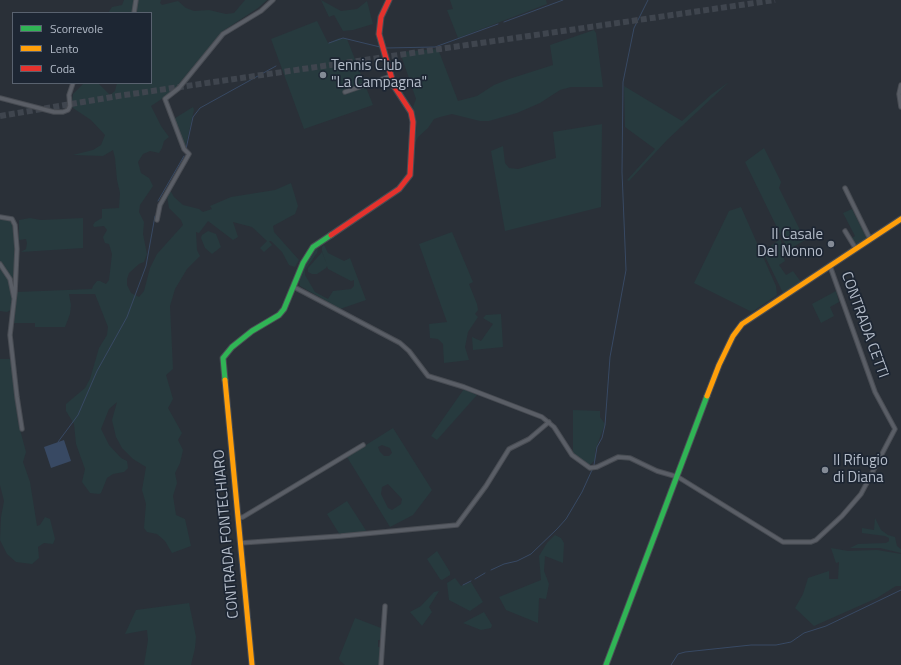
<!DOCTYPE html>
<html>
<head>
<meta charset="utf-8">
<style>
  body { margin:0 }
  #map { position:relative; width:901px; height:665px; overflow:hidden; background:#2a3038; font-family:"Titillium Web",sans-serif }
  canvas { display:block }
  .legend { position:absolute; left:12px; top:12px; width:140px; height:72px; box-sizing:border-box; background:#1d2633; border:1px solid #59626f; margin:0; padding:5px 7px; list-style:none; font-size:12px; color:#b4bcc9 }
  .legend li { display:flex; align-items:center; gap:8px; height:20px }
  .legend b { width:20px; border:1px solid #59626f }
</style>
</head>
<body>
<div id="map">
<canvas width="901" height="665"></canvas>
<ul class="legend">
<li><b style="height:5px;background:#30b455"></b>Scorrevole</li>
<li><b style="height:5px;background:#ff9f0a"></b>Lento</li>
<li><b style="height:5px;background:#e5322d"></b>Coda</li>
</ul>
</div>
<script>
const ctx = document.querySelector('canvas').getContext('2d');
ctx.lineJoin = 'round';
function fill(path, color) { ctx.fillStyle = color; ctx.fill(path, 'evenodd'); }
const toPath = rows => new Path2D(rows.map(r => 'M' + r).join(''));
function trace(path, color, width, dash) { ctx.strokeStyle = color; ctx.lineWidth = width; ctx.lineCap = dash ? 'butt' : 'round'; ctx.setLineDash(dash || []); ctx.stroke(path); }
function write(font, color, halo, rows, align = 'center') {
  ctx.font = font + ' "Titillium Web",sans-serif'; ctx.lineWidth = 3.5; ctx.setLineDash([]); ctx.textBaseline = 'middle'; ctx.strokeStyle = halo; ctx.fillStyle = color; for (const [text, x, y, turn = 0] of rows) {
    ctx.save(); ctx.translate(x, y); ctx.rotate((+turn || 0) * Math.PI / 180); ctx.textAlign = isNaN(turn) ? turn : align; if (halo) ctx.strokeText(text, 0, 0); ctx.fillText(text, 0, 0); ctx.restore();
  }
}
fill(toPath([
  [124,0,161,0,160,3,162,5,178,1,186,8,194,11,209,10,226,14,234,13,245,0,267,0,258,8,223,31,172,92,151,106,161,126,169,137,164,141,162,148,159,153,150,151,143,154,138,162,141,173,149,178,153,186,140,205,139,212,144,222,143,234,147,254,144,262,139,264,129,273,127,279,127,285,131,293,139,297,144,291,150,268,157,254,183,225,181,220,169,208,167,196,170,190,174,197,183,205,199,209,203,212,212,209,210,206,231,197,275,190,291,183,298,206,295,214,273,226,274,232,299,260,295,267,289,265,282,252,271,241,269,241,272,245,264,252,260,248,267,241,252,227,233,222,238,237,233,240,208,221,199,233,196,232,197,250,200,256,187,269,175,289,170,306,173,369,166,375,173,399,168,408,182,433,178,440,183,450,180,463,175,473,177,483,173,496,176,515,185,519,191,546,172,553,165,541,157,534,147,532,144,528,146,504,142,490,146,467,133,459,122,448,116,437,112,420,117,402,109,409,101,429,109,445,121,458,127,461,128,468,124,472,113,474,107,478,101,493,99,494,90,493,82,482,85,469,76,444,74,424,66,411,66,404,85,388,90,379,99,348,107,335,108,327,95,294,69,294,71,305,70,314,65,327,35,327,35,323,14,323,17,292,92,289,93,286,97,281,100,281,106,284,109,280,112,254,109,244,105,243,103,237,107,230,104,226,94,227,93,225,95,222,102,218,102,209,119,208,120,193,117,180,115,158,113,150,103,156,73,155,93,150,101,145,105,135,91,120,73,108,72,101,73,94,84,83,98,83,110,95,115,91,117,83,151,83,151,13,108,13,112,7,122,5],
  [321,0,341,11,357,9,367,1,373,24,353,30,343,31,334,15,329,17],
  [450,0,546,0,547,4,458,38,447,10,453,9],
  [317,21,328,43,339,38,347,39,373,105,304,129,271,39],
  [594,30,596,33,603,87,571,87,560,90,540,103,517,113,489,121,480,121,452,114,440,117,434,119,428,128,418,137,414,145,417,126,413,107,416,99,400,52,438,49,458,101,477,96,494,85,509,79,553,65,550,45],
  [729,82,667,140,629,181,627,180,655,149,625,127,624,86,682,121,712,94],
  [193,107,194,110,185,149,172,120],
  [602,124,601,207,505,231,491,151,503,146,505,163,509,168,518,169,556,158,553,132],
  [764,148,781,182,779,188,805,240,788,250,745,162],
  [741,207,776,286,777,295,752,312,694,283,729,211],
  [852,209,867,239,856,246,852,238,855,236,843,213],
  [7,218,12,222,15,247,12,309,7,312,0,311,0,219],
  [30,218,41,220,83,218,83,248,21,252,26,249,27,243,26,239,19,240,19,220],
  [208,231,216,234,221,247,212,254,205,248,201,238,202,235],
  [452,232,473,282,469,284,477,304,478,310,475,314,478,317,468,332,465,347,469,360,444,363,443,344,438,339,430,338,429,324,447,322,419,244],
  [780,239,785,250,781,253,785,261,779,265,786,275,793,271,801,282,783,293,763,252],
  [324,245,328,253,344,261,350,258,366,300,340,309,300,286,299,279,305,262,315,248,318,249,317,253,305,270,305,275,315,292,328,299,333,291,351,289,354,286,354,280,351,281,328,269,327,266,326,268,317,274,312,274,308,272,308,268,322,252,327,265,322,251,322,247],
  [836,291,839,302,830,307,834,316,821,323,812,304],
  [501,314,503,347,473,350,472,337,481,341,493,324,483,318,486,315],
  [0,359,11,359,18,422,26,452,23,462,30,482,37,526,40,525,45,517,50,519,55,539,53,544,44,543,38,547,39,558,32,564,16,562,7,554,0,540,1,517,4,501,0,485],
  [464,389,477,395,437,440,431,436],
  [573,410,600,411,600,417,605,424,595,451,595,460,590,465,586,465,573,454],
  [393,428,432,490,413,515,390,527,347,457],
  [382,445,390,448,392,453,389,456,384,456,380,452,378,447],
  [388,484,402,499,401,504,392,510,388,508,381,494,382,487],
  [347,501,367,532,340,535,327,514],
  [875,518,881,530,888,535,895,537,897,546,901,549,901,553,880,548,850,548,858,544,886,543,889,541,889,538,885,536,862,533,862,528,874,530],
  [555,535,561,538,564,543,563,563,545,556,544,571,549,584,546,599,539,598,538,623,506,610,499,597,541,580,539,556,547,543],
  [831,548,848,551,877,550,901,554,901,586,896,586,877,598,814,626,795,608,803,594,808,578,829,571,829,579,838,579,839,562,836,563],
  [437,551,450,572,450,575,442,580,440,579,427,559],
  [455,578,461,586,471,582,483,602,470,611,449,600,447,583],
  [439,591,429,607,432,612,422,626,410,612,421,606,434,592],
  [189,603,196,637,195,648,191,665,144,665,148,640,147,630,125,634,136,610],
  [484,612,492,625,491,628,481,630,463,623],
  [355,618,381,628,381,640,378,640,378,647,380,647,379,665,345,665,340,661,339,658]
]), '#273a3e');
fill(toPath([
  [64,440,71,461,51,468,44,447]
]), '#384963');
trace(toPath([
  [504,22,563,0],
  [329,43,343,38,380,47],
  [386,48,435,47,498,24],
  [186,149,193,117,200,108,276,66],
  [158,201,184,156],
  [58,442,78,415,97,371,127,317,146,266,155,216],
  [594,465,597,447,602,438,605,425,610,357,626,270,622,172,623,82,634,28,648,0],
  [491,570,504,564,517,561,531,554,557,529,566,519,582,492,592,470],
  [475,579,485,573],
  [463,585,471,581],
  [671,665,678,654,685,652,751,645,776,645,791,642,804,633,826,626,901,590]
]), '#384963', 1);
trace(toPath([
  [0,116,118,96,775,0]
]), '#3f454e', 6, [6, 3]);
const street = toPath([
  [134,13,136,0],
  [901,85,899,94,901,107],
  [345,92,391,76],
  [0,98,54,112,63,112,68,110,70,106,69,95,73,83],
  [845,188,870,239],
  [0,217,12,219,15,225,17,249,15,292,10,335,17,397,22,429],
  [157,220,160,205,189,154,184,149,165,99,179,88,223,34,261,11,273,0],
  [845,231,856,249],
  [0,264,10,279,14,298],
  [294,287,400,343,409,351,428,376,464,387,542,417,554,427,572,455,590,468,597,467,618,457,630,458,657,471,678,477,783,542,811,542,816,540,842,516,861,494,895,429,875,392,830,266],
  [238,518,243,517,363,445],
  [240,543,341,536,457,525,486,486,509,449,529,439,549,422],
  [381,665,385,606]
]);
const fast = toPath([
  [225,380,223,358,232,347,252,331,279,315,284,309,303,263,313,247,331,235],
  [606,665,707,396]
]);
const slow = toPath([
  [225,380,252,665],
  [707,396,719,365,733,336,742,324,901,219]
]);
const jam = toPath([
  [331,235,399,189,410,175,413,122,411,112,394,86,379,34,381,17,389,0]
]);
trace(street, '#484c53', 5.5);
trace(fast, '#484c53', 7);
trace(slow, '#484c53', 7);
trace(jam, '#484c53', 7);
trace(street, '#5a5e66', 3.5);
trace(fast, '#30b455', 5);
trace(slow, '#ff9f0a', 5);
trace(jam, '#e5322d', 5);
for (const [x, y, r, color] of [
  [323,75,4,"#848b96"],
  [831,244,4,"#848b96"],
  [825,470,4,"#848b96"]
]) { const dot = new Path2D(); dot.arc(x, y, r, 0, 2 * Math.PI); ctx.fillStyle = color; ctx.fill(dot); trace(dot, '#1d2633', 1.5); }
write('15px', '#b4bcc9', '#1d2633', [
  ["Tennis Club",331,66],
  ["\"La Campagna\"",331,83],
  ["Il Casale",823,235,"right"],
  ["Del Nonno",823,252,"right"],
  ["Il Rifugio",833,461],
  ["di Diana",833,478]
], 'left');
write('15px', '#b4bcc9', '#1d2633', [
  ["CONTRADA CETTI",864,325,70],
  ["CONTRADA FONTECHIARO",227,534,-95]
]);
</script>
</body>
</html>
